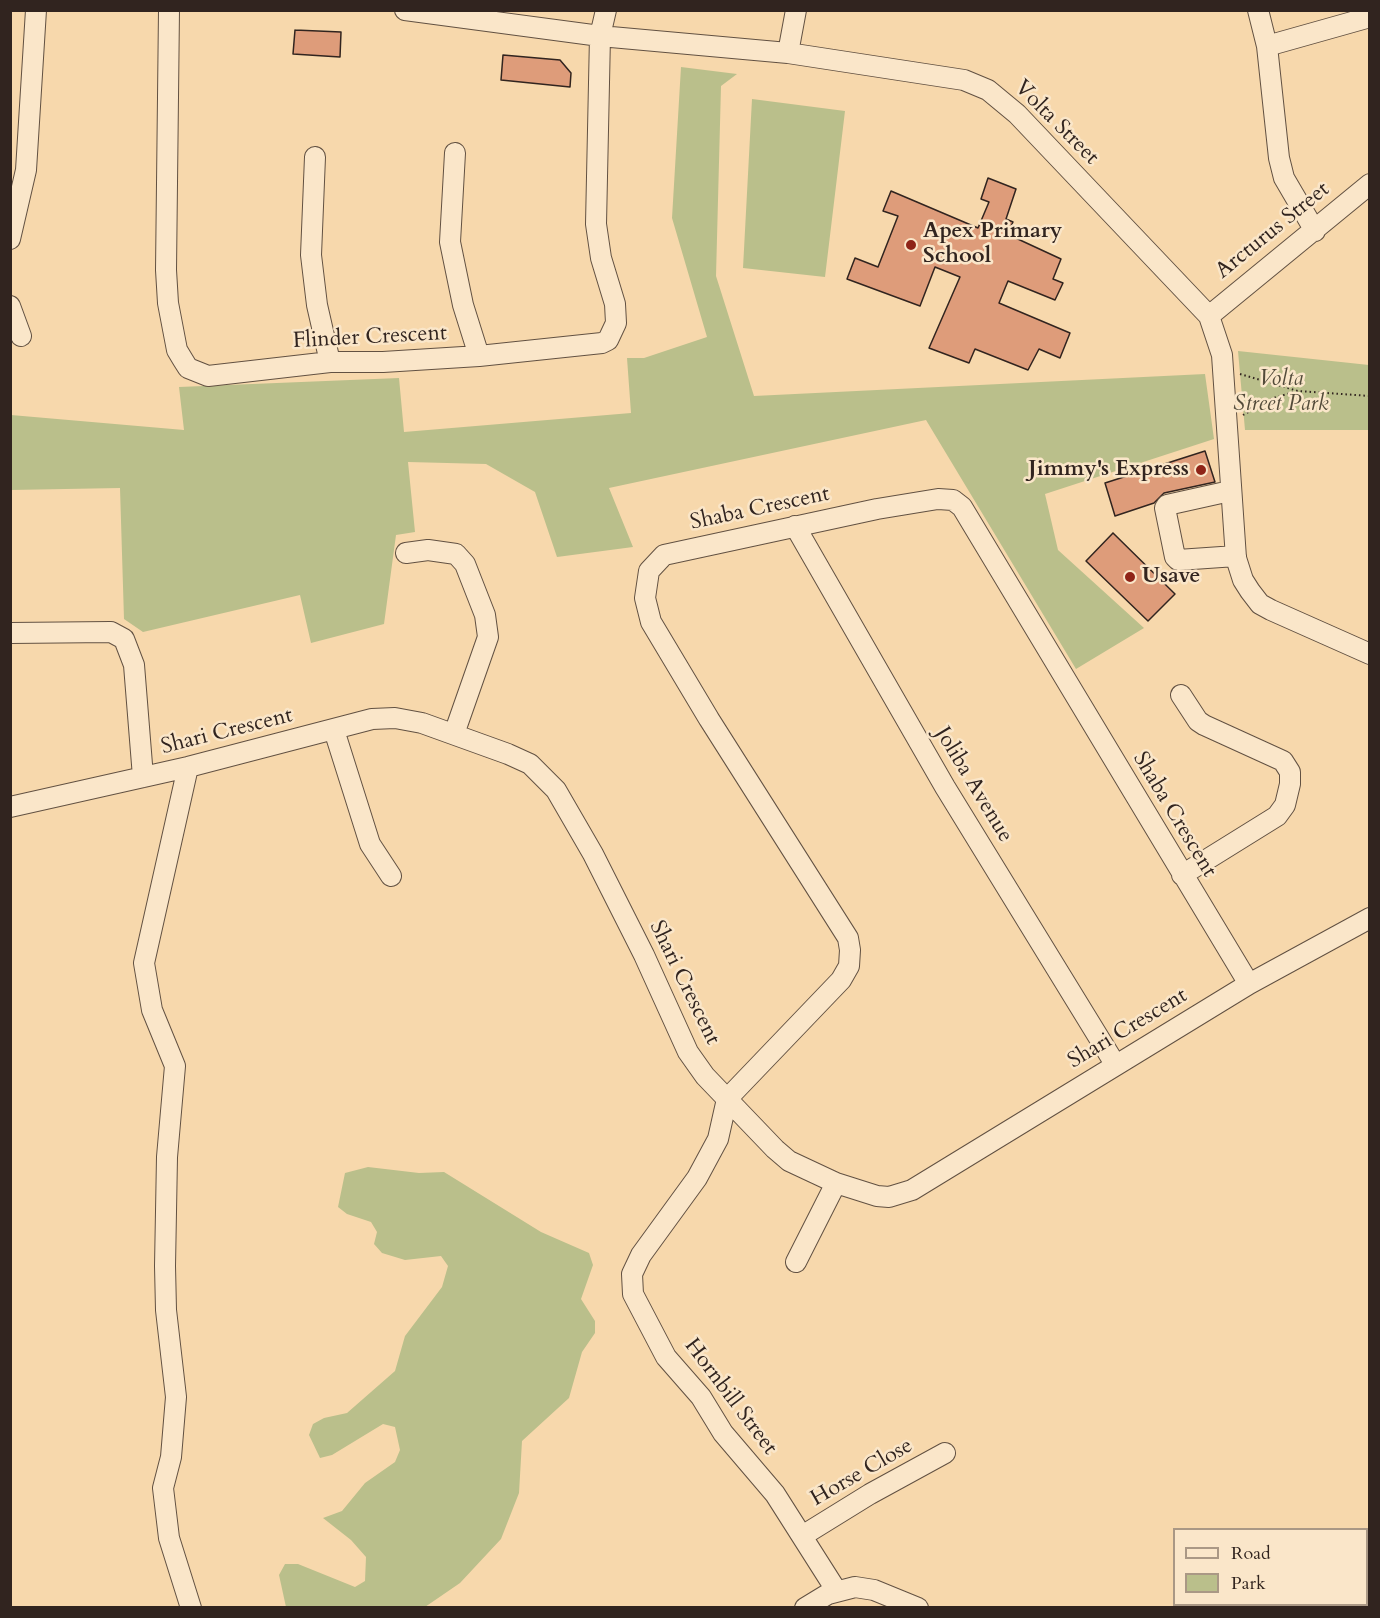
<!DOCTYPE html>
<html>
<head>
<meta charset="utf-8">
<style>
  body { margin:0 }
  #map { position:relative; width:1380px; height:1618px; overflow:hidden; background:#f7d8ac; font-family:Cardo,serif }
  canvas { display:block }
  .frame { position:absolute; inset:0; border:12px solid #31241f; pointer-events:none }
  .legend { position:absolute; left:1173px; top:1528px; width:195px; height:78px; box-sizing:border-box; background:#fae6c9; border:2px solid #aa9885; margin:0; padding:8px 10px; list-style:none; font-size:18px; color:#31241f }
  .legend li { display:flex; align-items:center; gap:12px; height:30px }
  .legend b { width:30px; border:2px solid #aa9885 }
</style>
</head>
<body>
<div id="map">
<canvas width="1380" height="1618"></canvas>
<div class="frame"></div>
<ul class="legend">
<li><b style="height:8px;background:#fae6c9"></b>Road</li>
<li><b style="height:16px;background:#babf8b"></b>Park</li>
</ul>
</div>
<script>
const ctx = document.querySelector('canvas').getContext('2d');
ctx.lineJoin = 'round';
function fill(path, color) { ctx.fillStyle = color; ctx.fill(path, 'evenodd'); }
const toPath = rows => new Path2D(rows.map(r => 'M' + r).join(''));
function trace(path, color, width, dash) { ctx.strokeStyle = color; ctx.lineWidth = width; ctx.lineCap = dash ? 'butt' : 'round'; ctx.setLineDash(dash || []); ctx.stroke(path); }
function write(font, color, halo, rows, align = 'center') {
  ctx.font = font + ' Cardo,serif'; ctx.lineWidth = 5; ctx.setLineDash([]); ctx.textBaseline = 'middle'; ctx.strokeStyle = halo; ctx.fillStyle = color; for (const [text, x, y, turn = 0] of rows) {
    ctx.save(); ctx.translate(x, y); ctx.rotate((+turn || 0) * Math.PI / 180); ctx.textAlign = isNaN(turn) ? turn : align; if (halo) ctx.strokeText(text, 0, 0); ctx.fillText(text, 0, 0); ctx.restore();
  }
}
fill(toPath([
  [681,67,737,74,721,86,716,276,754,396,1205,374,1214,439,1045,494,1058,550,1144,628,1076,669,926,420,609,488,633,547,557,557,535,492,486,464,408,462,415,532,396,535,384,624,311,643,300,595,143,632,124,619,120,488,11,490,11,415,184,430,179,387,399,378,404,432,631,413,627,358,644,358,707,337,672,218],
  [752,99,845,111,825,277,743,268],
  [1238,351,1369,365,1369,430,1245,430],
  [368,1167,419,1173,444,1172,541,1232,589,1253,593,1265,581,1299,595,1321,595,1333,582,1352,569,1398,522,1441,519,1493,501,1539,460,1583,425,1607,286,1607,279,1575,285,1564,298,1564,355,1587,365,1581,366,1557,351,1540,323,1518,342,1511,365,1483,395,1462,400,1450,395,1427,383,1424,332,1455,320,1458,309,1435,313,1424,324,1418,347,1413,395,1371,405,1336,442,1287,448,1266,441,1256,405,1260,382,1253,374,1244,377,1232,371,1222,347,1214,338,1207,345,1173]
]), '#babf8b');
const building = toPath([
  [295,30,341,32,340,57,293,54,295,30],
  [503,55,560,60,571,73,570,87,501,80,503,55],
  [988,178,1016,189,1006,219,1013,222,1007,234,1061,259,1053,279,1063,283,1055,300,1008,281,999,303,1070,333,1060,358,1039,349,1028,370,975,349,969,363,929,348,960,277,935,267,920,306,847,279,855,258,878,267,898,216,883,211,891,191,978,228,989,202,981,199,988,178],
  [1205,451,1215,482,1164,493,1154,503,1115,516,1105,483,1205,451],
  [1113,533,1175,594,1148,621,1086,561,1113,533]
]);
fill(building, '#de9c7a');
trace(building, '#31241f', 1.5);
const minor = toPath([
  [169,10,166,270,168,303,177,350,183,360,188,368,208,376,330,362,383,362,479,356,602,343,608,340,616,323,615,304,601,258,596,224,600,36,606,10],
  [405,10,600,36,788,53,964,80,988,90,1017,114,1209,316,1222,355,1236,558,1243,580,1250,591,1260,604,1271,610,1370,654],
  [1258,10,1267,46,1279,158,1284,178,1315,231],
  [1267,46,1370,17],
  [788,53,796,10],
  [455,153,450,242,463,305,479,356],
  [315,157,311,255,317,305,330,362],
  [10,239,26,170,36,10],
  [10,306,21,336],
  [1209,316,1370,184],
  [1230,491,1167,505,1165,508,1175,557,1178,560,1236,556],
  [795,526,945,787,1115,1064],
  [406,553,428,550,456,554,465,564,485,615,488,637,454,734],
  [10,633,111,632,124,639,134,665,143,777],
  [1181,695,1198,721,1204,725,1283,761,1290,772,1290,784,1285,805,1277,816,1182,875],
  [334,730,370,844,391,876],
  [188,767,144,963,152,1010,175,1066,167,1157,165,1266,166,1310,176,1397,171,1457,163,1488,169,1538,191,1608],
  [10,807,188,767,372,719,395,718,422,723,508,754,530,764,556,790,593,854,644,955,688,1052,705,1076,775,1149,789,1161,836,1183,877,1196,889,1197,912,1190,1249,984,1370,918],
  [796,1262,836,1183],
  [802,1536,870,1494,945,1453],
  [836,1590,775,1494,723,1433,701,1397,666,1357,633,1294,632,1274,641,1255,697,1178,718,1139,727,1099,841,980,849,966,850,950,848,938,709,719,651,622,645,598,649,571,664,555,877,509,938,499,953,500,962,507,1249,984],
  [805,1608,828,1594,855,1587,874,1590,918,1608]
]);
trace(minor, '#625142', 22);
trace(toPath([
  [1240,374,1298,391],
  [1243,415,1273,398,1298,391,1370,396]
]), '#31241f', 2, [1.5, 3]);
trace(minor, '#fae6c9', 20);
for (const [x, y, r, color] of [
  [911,245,6,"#8f2418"],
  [1201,470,6,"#8f2418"],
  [1130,577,6,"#8f2418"]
]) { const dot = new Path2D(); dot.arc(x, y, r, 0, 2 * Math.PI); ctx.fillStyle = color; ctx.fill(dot); trace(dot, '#fae6c9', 2); }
write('22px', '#31241f', '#fae6c9', [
  ["Volta Street",1056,123,45],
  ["Arcturus Street",1273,231,-39],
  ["Flinder Crescent",370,338,-3],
  ["Shaba Crescent",760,509,-12],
  ["Shari Crescent",227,732,-14],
  ["Joliba Avenue",973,785,59],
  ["Shaba Crescent",1174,815,59],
  ["Shari Crescent",684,983,64],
  ["Shari Crescent",1128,1029,-31],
  ["Hornbill Street",730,1397,53],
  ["Horse Close",862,1473,-30]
]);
write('bold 22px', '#31241f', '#fae6c9', [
  ["Apex Primary",923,232],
  ["School",923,257],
  ["Jimmy's Express",1189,470,"right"],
  ["Usave",1142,577]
], 'left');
write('italic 22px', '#534b3a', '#fae6c9', [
  ["Volta",1281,380],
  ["Street Park",1281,405]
]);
</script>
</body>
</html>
